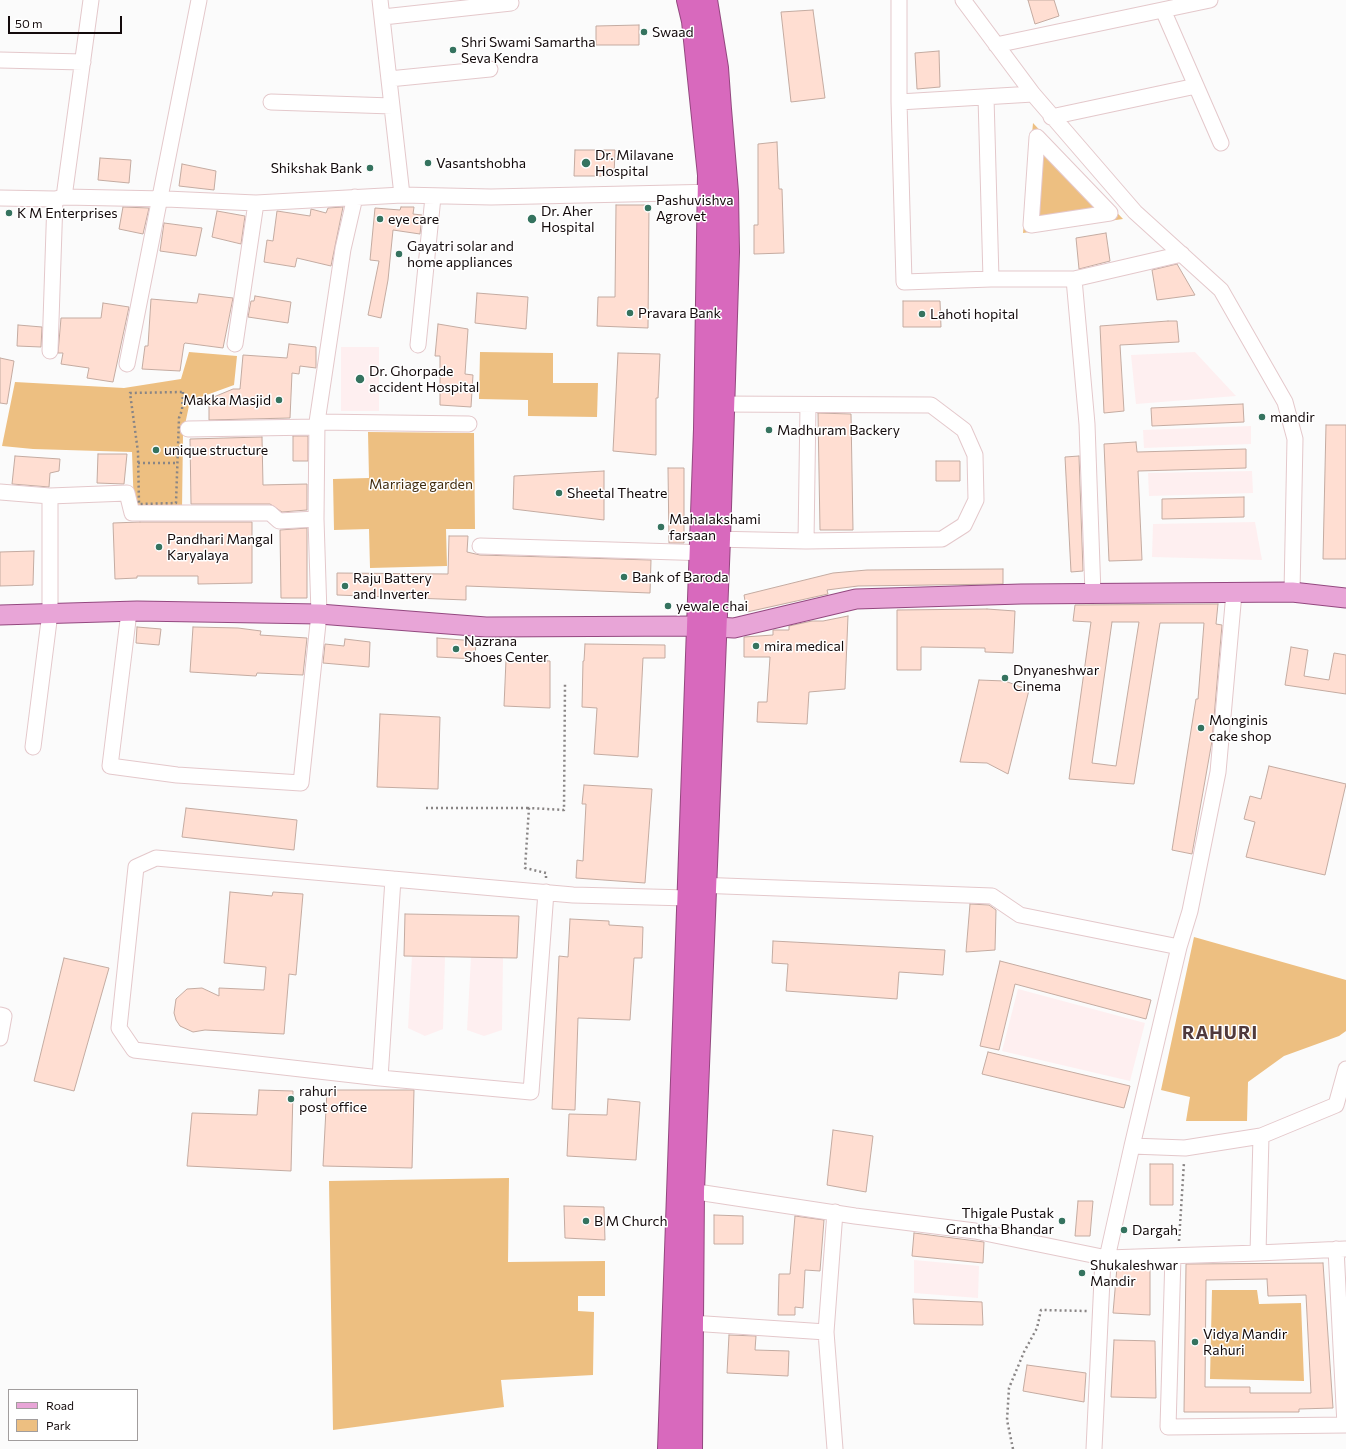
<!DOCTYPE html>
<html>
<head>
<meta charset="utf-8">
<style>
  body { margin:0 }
  #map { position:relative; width:1346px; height:1449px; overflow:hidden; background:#fbfbfb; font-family:Commissioner,sans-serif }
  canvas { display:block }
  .legend { position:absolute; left:8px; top:1389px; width:130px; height:52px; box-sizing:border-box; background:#fff; border:1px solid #a19d9d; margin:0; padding:5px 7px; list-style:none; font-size:12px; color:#130a0b }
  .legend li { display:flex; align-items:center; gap:8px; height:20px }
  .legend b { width:20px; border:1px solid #a19d9d }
  .scale { position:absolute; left:8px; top:16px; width:114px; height:18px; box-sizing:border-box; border:2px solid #130a0b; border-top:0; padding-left:5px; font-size:12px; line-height:14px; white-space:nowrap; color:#130a0b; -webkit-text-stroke:3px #fff; paint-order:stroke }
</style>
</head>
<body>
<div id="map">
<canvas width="1346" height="1449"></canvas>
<ul class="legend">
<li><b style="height:5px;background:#e8a5d7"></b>Road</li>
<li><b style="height:11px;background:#edbf81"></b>Park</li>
</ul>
<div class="scale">50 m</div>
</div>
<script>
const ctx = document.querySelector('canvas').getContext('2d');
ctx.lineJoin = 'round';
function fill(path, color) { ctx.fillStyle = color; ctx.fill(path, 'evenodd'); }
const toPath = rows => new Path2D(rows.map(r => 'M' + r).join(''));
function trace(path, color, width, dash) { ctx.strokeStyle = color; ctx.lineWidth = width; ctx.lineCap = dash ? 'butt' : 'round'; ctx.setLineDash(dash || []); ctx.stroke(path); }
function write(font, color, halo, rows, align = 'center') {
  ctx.font = font + ' Commissioner,sans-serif'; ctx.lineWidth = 3; ctx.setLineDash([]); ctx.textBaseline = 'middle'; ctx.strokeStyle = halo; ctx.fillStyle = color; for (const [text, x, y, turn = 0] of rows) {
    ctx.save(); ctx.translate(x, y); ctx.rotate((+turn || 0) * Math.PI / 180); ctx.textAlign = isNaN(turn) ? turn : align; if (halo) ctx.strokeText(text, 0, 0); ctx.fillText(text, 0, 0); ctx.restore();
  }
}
fill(toPath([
  [341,347,379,347,379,411,341,411],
  [1195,352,1236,396,1136,404,1131,355],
  [1251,426,1251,444,1144,448,1143,430],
  [1252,471,1253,493,1149,496,1148,473],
  [1255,522,1262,560,1152,557,1153,524],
  [412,956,445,957,443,1029,425,1036,408,1028],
  [471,957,503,958,502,1030,484,1036,467,1030],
  [1018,989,1145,1023,1130,1081,1002,1051],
  [914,1260,979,1266,978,1298,914,1293]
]), '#feeff0');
fill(toPath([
  [1033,123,1123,219,1023,233],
  [189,352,237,356,234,385,190,401,183,434,182,510,134,510,132,452,33,449,2,446,15,382,124,388,181,379],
  [480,352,553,353,553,383,598,383,597,417,528,416,528,400,479,399],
  [368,432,474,433,475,529,446,529,447,566,370,568,369,529,334,530,333,479,369,478],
  [1194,937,1346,980,1346,1031,1339,1036,1284,1056,1248,1082,1247,1121,1186,1121,1190,1097,1161,1090],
  [509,1178,508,1262,605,1261,605,1296,578,1296,578,1311,594,1312,593,1375,501,1380,504,1407,333,1430,329,1181],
  [1212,1290,1257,1290,1259,1304,1301,1303,1304,1381,1210,1379]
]), '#edbf81');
const building = toPath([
  [1028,0,1054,0,1059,16,1035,24,1028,0],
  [813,10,825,98,791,102,781,12,813,10],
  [639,25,639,45,596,45,596,26,639,25],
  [939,51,940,87,917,89,915,53,939,51],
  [777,142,779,189,782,189,784,253,754,254,754,225,758,225,758,144,777,142],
  [575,150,615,150,614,176,574,176,575,150],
  [100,158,131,160,129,183,98,180,100,158],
  [182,164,216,171,214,190,179,186,182,164],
  [616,205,649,205,648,328,597,326,598,297,615,297,616,205],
  [123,207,149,208,143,234,119,229,123,207],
  [343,207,331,266,297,258,295,267,264,262,267,240,273,241,277,211,310,216,311,209,326,213,328,208,343,207],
  [401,207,414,207,413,214,422,215,420,234,393,230,388,280,381,318,368,315,379,261,370,260,375,208,400,210,401,207],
  [217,211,245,216,241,244,212,237,217,211],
  [164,223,202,228,196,256,160,251,164,223],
  [1106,233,1110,261,1079,269,1076,238,1106,233],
  [1177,264,1195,295,1157,300,1152,270,1177,264],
  [477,293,528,297,526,329,475,323,477,293],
  [199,294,233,298,223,348,185,343,184,344,180,371,142,369,145,346,148,346,151,299,197,303,199,294],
  [255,296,291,302,288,323,248,317,251,301,254,301,255,296],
  [903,301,940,301,941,327,903,327,903,301],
  [103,303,129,307,113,382,87,378,89,368,61,364,63,353,58,353,61,318,101,318,103,303],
  [1168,321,1177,321,1179,342,1120,345,1124,411,1104,413,1100,326,1168,321],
  [438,324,468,329,465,374,473,375,471,407,440,405,440,356,435,356,438,324],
  [18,325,42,327,41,347,17,346,18,325],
  [289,344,316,347,316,368,300,366,299,374,292,373,290,418,209,420,209,399,233,389,240,389,243,355,287,358,289,344],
  [618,353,660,354,658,398,656,398,656,455,613,451,618,353],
  [0,358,14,361,7,404,0,403,0,358],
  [1243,404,1244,422,1152,426,1151,408,1243,404],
  [818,413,851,414,853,530,820,530,818,413],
  [1326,425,1346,425,1346,559,1323,559,1326,425],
  [293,436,308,436,308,461,293,461,293,436],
  [262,437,263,485,307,484,307,510,282,512,270,504,191,504,190,439,262,437],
  [1136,442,1137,452,1246,449,1246,468,1138,471,1142,560,1109,561,1104,444,1136,442],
  [98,454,127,454,124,484,97,483,98,454],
  [15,456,60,459,59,471,50,473,49,487,12,484,15,456],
  [1079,456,1083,571,1071,572,1065,457,1079,456],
  [936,461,960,461,960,481,936,481,936,461],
  [668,468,684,468,684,543,669,543,668,468],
  [604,471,604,520,513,509,514,476,604,471],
  [1244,497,1244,517,1162,519,1162,499,1244,497],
  [140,522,252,522,252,583,198,584,198,576,137,576,137,578,115,579,113,523,140,522],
  [307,528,307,598,281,598,280,530,307,528],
  [449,536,468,536,467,552,480,555,651,560,650,593,466,586,466,600,337,595,337,573,448,574,449,536],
  [34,551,33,585,0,586,0,552,34,551],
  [1003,569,1003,584,858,586,827,590,828,594,747,612,744,595,833,573,867,570,1003,569],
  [1218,604,1216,624,1222,625,1212,741,1192,854,1172,850,1196,699,1198,699,1204,623,1160,623,1134,784,1069,779,1091,622,1073,621,1075,605,1218,604],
  [1112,622,1139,622,1116,766,1092,763,1112,622],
  [987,609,1015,611,1013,653,985,652,985,648,921,647,921,670,897,670,897,610,987,609],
  [848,616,845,689,809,692,807,724,757,722,758,702,767,702,770,657,744,657,744,637,773,635,773,630,789,630,789,626,812,621,823,621,848,616],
  [137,627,161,629,159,645,136,643,137,627],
  [193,627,238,628,261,631,260,635,307,638,303,675,257,673,256,676,190,672,193,627],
  [437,638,476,641,475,659,437,657,437,638],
  [345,639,370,642,369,667,323,663,325,644,344,646,345,639],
  [585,644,665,645,665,658,643,658,638,757,594,754,597,708,582,707,583,661,584,661,585,644],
  [1291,647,1308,650,1304,676,1329,680,1334,653,1346,655,1346,694,1285,685,1291,647],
  [506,660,550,661,550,708,504,706,506,660],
  [979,680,1005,681,1029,690,1008,774,987,763,960,762,979,680],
  [380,714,440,717,438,789,377,787,380,714],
  [1269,766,1346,784,1325,875,1246,857,1255,822,1244,819,1250,796,1261,799,1269,766],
  [584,785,652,789,645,883,576,878,577,860,583,861,586,804,582,804,584,785],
  [186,808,297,820,294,850,182,837,186,808],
  [230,892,272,896,273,892,303,894,296,975,289,974,284,1034,205,1030,193,1032,180,1026,176,1020,174,1013,176,999,187,989,202,988,219,996,219,988,264,990,266,967,224,963,230,892],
  [970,904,989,905,996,910,995,950,966,952,970,904],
  [405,914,519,916,517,958,404,956,405,914],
  [570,919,609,921,609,925,643,927,642,958,634,958,630,1020,578,1018,575,1110,552,1109,559,956,568,957,570,919],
  [773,941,945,950,943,975,899,972,897,999,786,991,788,964,772,963,773,941],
  [64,958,109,968,74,1091,34,1081,64,958],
  [1000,961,1151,1000,1146,1019,1015,984,999,1050,980,1046,1000,961],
  [988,1052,1130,1086,1124,1108,982,1074,988,1052],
  [259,1090,293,1091,291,1171,187,1166,192,1113,257,1115,259,1090],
  [327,1090,414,1090,412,1168,323,1166,327,1090],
  [608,1099,640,1102,636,1160,567,1156,569,1114,607,1115,608,1099],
  [833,1130,873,1136,866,1192,827,1185,833,1130],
  [1150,1164,1173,1164,1173,1205,1150,1205,1150,1164],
  [1078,1201,1093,1201,1090,1236,1075,1236,1078,1201],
  [564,1206,604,1207,605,1240,565,1238,564,1206],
  [714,1215,743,1216,743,1244,714,1244,714,1215],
  [795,1216,824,1220,820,1271,805,1270,803,1308,795,1307,795,1315,778,1315,779,1274,790,1274,795,1216],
  [914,1233,984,1242,983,1263,912,1256,914,1233],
  [1323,1263,1333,1408,1299,1409,1299,1412,1184,1412,1186,1264,1323,1263],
  [1267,1279,1268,1296,1306,1295,1311,1393,1250,1393,1250,1387,1205,1387,1206,1280,1267,1279],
  [1117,1267,1150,1267,1150,1315,1113,1313,1117,1267],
  [913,1299,982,1302,983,1325,914,1324,913,1299],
  [729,1335,756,1336,755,1350,789,1351,788,1376,727,1373,729,1335],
  [1114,1340,1155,1341,1156,1398,1111,1397,1114,1340],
  [1027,1365,1086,1373,1084,1402,1023,1391,1027,1365]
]);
fill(building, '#ffded2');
trace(building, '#c4aba1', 1);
const minor = toPath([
  [380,0,402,195],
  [899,0,899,102,904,282,991,279,1074,279,1182,254],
  [963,0,1033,94,1135,212,1221,290,1285,402,1295,439,1292,592],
  [1163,10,1221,143],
  [383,17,511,3],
  [996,45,1210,0],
  [0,60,83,62],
  [389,79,490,69],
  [986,97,991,279],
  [271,102,392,106],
  [899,102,1033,94],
  [1051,117,1196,86],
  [1037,137,1110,213,1031,225,1037,137],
  [64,197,91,0],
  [0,198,55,199,64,197,166,199,256,203,402,195,491,197,718,192],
  [1074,279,1087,424,1093,594],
  [235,344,256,203],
  [418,345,433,197],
  [50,351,55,199],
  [127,364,199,0],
  [317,422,469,424],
  [188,429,317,427],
  [0,492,50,496,127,493,132,513,270,513,279,521,316,519],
  [711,539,806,541,942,539,964,525,976,500,975,455,964,430,931,405,714,404],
  [806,541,808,405],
  [480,546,710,553],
  [129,612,110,766,177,775,301,783,319,614,316,519,317,422,343,249,355,197],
  [33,747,50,613,50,496],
  [393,879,380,1078,531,1092,546,892],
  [697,885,992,896,1020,915,1179,947],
  [0,1015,4,1016,0,1038],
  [380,1078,134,1050,119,1028,136,867,156,858,573,895,688,898],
  [1261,1136,1258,1253,1107,1258,1132,1146,1185,1148,1261,1136,1336,1105,1346,1069],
  [1132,1146,1179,947,1190,911,1218,772,1234,593],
  [684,1190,855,1216,975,1231,1107,1258],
  [1336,1249,1345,1425],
  [1258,1253,1345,1249],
  [1173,1256,1168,1427,1346,1425],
  [691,1323,826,1332,835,1212],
  [826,1332,835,1449],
  [1094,1449,1103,1258]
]);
const major = toPath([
  [0,615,137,611,319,614,486,627,697,626,734,628,856,599,1021,594,1292,592,1346,598]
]);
const highway = toPath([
  [669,1449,705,429,709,175,693,21,688,0],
  [691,1449,693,1191,719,539,728,252,727,192,720,109,717,68,706,0]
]);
trace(minor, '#e4c8cb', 17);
trace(major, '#93487f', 21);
trace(highway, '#93487f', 24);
trace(toPath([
  [183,392,182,410,179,418,176,503,139,504,138,452,130,393,183,392],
  [138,463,178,463],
  [426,808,529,808],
  [546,878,546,873,525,868,529,808,564,810,565,683],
  [1179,1241,1184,1162],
  [1013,1449,1007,1420,1009,1388,1024,1352,1037,1328,1041,1310,1087,1311]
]), '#898585', 2.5, [2, 3]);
trace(minor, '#fff', 15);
trace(major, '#e8a5d7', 19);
trace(highway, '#d869bd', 22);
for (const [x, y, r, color] of [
  [644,32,4,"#35735f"],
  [453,50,4,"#35735f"],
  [428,163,4,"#35735f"],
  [586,163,5,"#35735f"],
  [370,168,4,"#35735f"],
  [648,208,4,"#35735f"],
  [9,213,4,"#35735f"],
  [380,219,4,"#35735f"],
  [532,219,5,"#35735f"],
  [399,254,4,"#35735f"],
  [630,313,4,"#35735f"],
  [922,314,4,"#35735f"],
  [360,379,5,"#35735f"],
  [279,400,4,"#35735f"],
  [1262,417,4,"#35735f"],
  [769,430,4,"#35735f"],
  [156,450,4,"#35735f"],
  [559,493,4,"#35735f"],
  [661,527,4,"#35735f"],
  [159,547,4,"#35735f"],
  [624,577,4,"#35735f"],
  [345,586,4,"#35735f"],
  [668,606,4,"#35735f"],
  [756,646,4,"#35735f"],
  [456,649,4,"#35735f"],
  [1005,678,4,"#35735f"],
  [1201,728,4,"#35735f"],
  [291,1099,4,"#35735f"],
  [586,1221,4,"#35735f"],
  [1062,1221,4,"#35735f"],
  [1124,1230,4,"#35735f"],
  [1082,1273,4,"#35735f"],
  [1195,1342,4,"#35735f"]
]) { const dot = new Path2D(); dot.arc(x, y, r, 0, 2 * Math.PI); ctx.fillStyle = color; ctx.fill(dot); trace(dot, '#fff', 1.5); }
write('14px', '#130a0b', '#fff', [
  ["Swaad",652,32],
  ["Shri Swami Samartha",461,42],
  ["Seva Kendra",461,58],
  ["Dr. Milavane",595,155],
  ["Hospital",595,171],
  ["Vasantshobha",436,163],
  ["Shikshak Bank",362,168,"right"],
  ["Pashuvishva",656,200],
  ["Agrovet",656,216],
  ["Dr. Aher",541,211],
  ["Hospital",541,227],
  ["K M Enterprises",17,213],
  ["eye care",388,219],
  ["Gayatri solar and",407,246],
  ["home appliances",407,262],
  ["Pravara Bank",638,313],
  ["Lahoti hopital",930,314],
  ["Dr. Ghorpade",369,371],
  ["accident Hospital",369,387],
  ["Makka Masjid",271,400,"right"],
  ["mandir",1270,417],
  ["Madhuram Backery",777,430],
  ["unique structure",164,450],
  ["Sheetal Theatre",567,493],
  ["Mahalakshami",669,519],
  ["farsaan",669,535],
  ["Pandhari Mangal",167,539],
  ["Karyalaya",167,555],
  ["Bank of Baroda",632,577],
  ["Raju Battery",353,578],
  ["and Inverter",353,594],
  ["yewale chai",676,606],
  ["Nazrana",464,641],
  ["Shoes Center",464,657],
  ["mira medical",764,646],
  ["Dnyaneshwar",1013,670],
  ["Cinema",1013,686],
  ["Monginis",1209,720],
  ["cake shop",1209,736],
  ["rahuri",299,1091],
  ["post office",299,1107],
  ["Thigale Pustak",1054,1213,"right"],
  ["Grantha Bhandar",1054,1229,"right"],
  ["B M Church",594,1221],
  ["Dargah",1132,1230],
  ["Shukaleshwar",1090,1265],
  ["Mandir",1090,1281],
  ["Vidya Mandir",1203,1334],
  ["Rahuri",1203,1350]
], 'left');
write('14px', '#412c0f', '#fff', [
  ["Marriage garden",421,484]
]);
ctx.letterSpacing = '1px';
write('bold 18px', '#50393c', '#fff', [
  ["RAHURI",1220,1033]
]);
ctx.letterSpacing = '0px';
</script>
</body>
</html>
